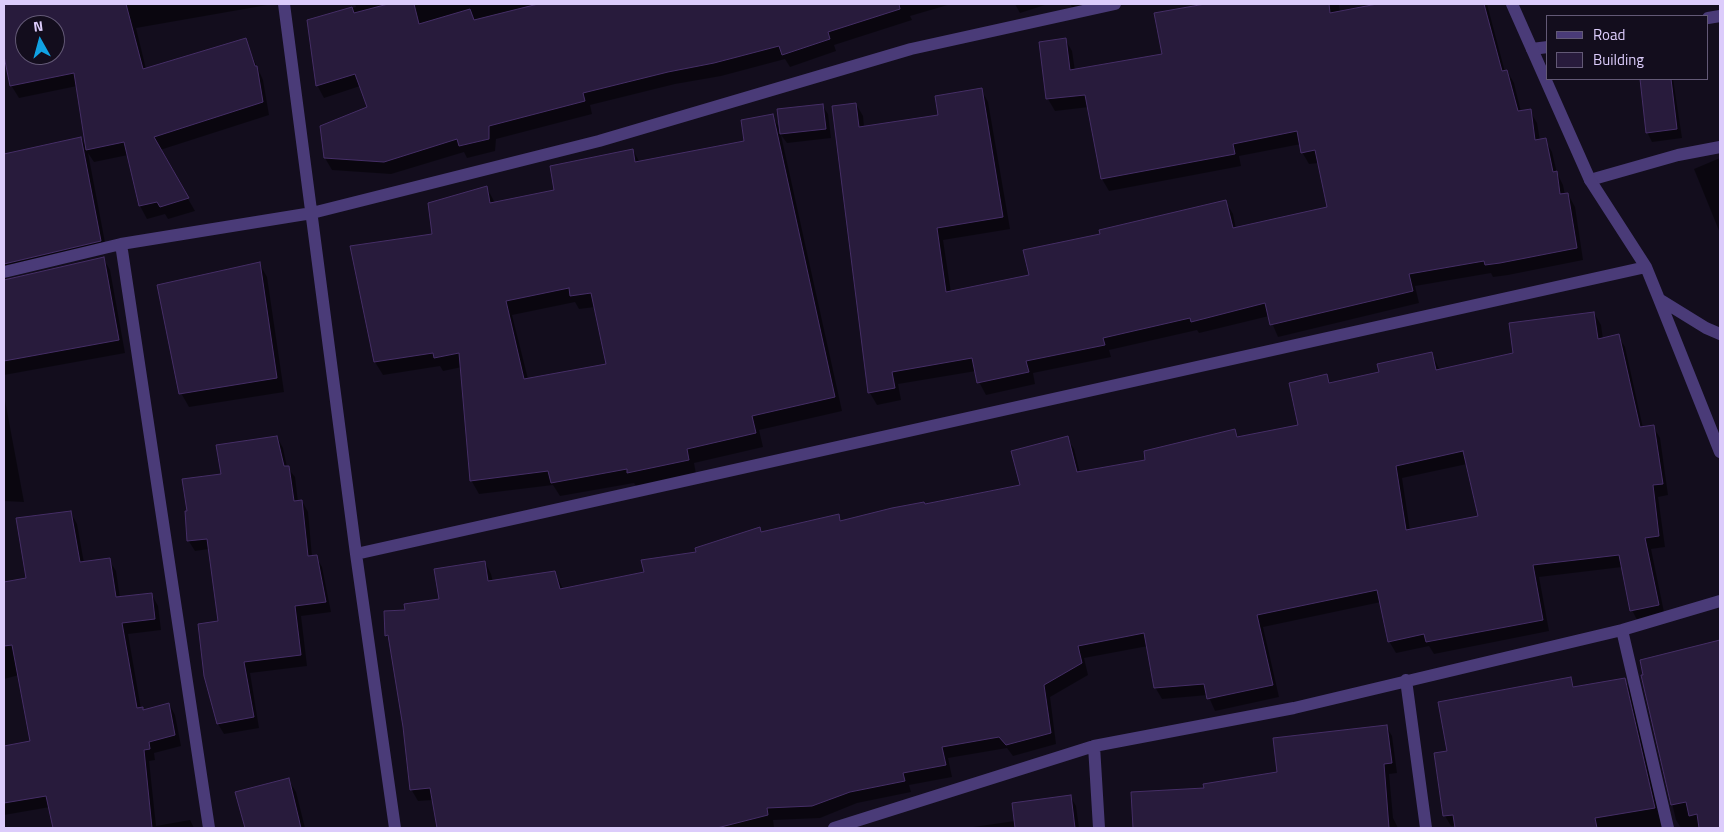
<!DOCTYPE html>
<html>
<head>
<meta charset="utf-8">
<style>
  body { margin:0 }
  #map { position:relative; width:1724px; height:832px; overflow:hidden; background:#130d1d; font-family:"Titillium Web",sans-serif }
  canvas { display:block }
  .frame { position:absolute; inset:0; border:5px solid #dcccfb; pointer-events:none }
  .legend { position:absolute; left:1546px; top:15px; width:162px; height:65px; box-sizing:border-box; background:#130d1d; border:1px solid #635976; margin:0; padding:6px 9px; list-style:none; font-size:15px; color:#dcccfb }
  .legend li { display:flex; align-items:center; gap:10px; height:25px }
  .legend b { width:25px; border:1px solid #635976 }
  .north { position:absolute; left:15px; top:15px; width:50px; height:50px; box-sizing:border-box; background:#130d1d; border:1px solid #635976; border-radius:50%; rotate:353deg; font-size:14px; font-weight:700; line-height:20px; text-align:center; color:#dcccfb }
  .north::after { content:''; display:block; margin:auto; width:18px; height:22px; background:#11a2e3; clip-path:polygon(50% 0,100% 100%,50% 72%,0 100%) }
</style>
</head>
<body>
<div id="map">
<canvas width="1724" height="832"></canvas>
<div class="frame"></div>
<ul class="legend">
<li><b style="height:6px;background:#4a3b78"></b>Road</li>
<li><b style="height:14px;background:#281b3c"></b>Building</li>
</ul>
<div class="north">N</div>
</div>
<script>
const ctx = document.querySelector('canvas').getContext('2d');
ctx.lineJoin = 'round';
function fill(path, color) { ctx.fillStyle = color; ctx.fill(path, 'evenodd'); }
const toPath = rows => new Path2D(rows.map(r => 'M' + r).join(''));
function trace(path, color, width, dash) { ctx.strokeStyle = color; ctx.lineWidth = width; ctx.lineCap = dash ? 'butt' : 'round'; ctx.setLineDash(dash || []); ctx.stroke(path); }
fill(toPath([
  [4,4,273,4,136,28,146,69,245,40,263,80,269,115,160,150,195,211,168,219,165,214,147,219,140,206,128,155,94,162,88,153,107,253,9,276,4,280,4,156,81,138,87,148,77,86,19,98,11,85,4,50],
  [25,25,55,25,55,55,25,55],
  [355,4,951,4,910,16,912,20,834,45,836,51,790,67,785,59,721,76,675,84,590,105,592,114,496,139,495,151,467,158,464,152,391,174,332,170,325,158,368,108,360,86,324,98,317,85,309,21,356,7],
  [1015,4,1048,4,1020,13],
  [1070,4,1107,4,1076,14],
  [1212,4,1339,4,1340,12,1384,4,1487,4,1505,72,1507,71,1514,83,1521,112,1530,111,1537,123,1540,141,1545,140,1552,152,1557,173,1563,185,1565,195,1568,194,1575,207,1583,260,1508,275,1493,277,1491,273,1415,286,1419,303,1278,337,1269,316,1199,333,1197,330,1109,350,1111,357,1033,373,1035,384,986,395,979,382,976,371,898,384,901,400,877,405,870,393,833,107,856,104,863,116,864,127,940,116,981,89,988,102,1010,229,943,240,951,293,1030,275,1102,235,1225,201,1233,214,1236,229,1328,208,1319,163,1309,164,1302,152,1301,144,1239,156,1241,166,1109,191,1102,179,1089,107,1055,111,1048,99,1040,43,1065,39,1072,51,1075,71,1163,55,1156,14],
  [1641,79,1673,79,1682,138,1652,142,1647,132],
  [822,105,828,114,831,138,787,143,781,135,842,411,759,430,763,447,694,463,696,474,636,486,634,483,560,496,553,485,479,494,471,480,462,367,443,371,440,366,383,375,375,362,434,235,487,188,495,203,555,191,633,150,640,163,746,142,772,115,781,131],
  [575,302,579,309,595,307,607,365,528,379,512,315],
  [1720,158,1720,233,1694,169],
  [103,258,110,270,125,353,4,375,4,282],
  [259,263,267,277,284,392,189,407,181,393],
  [1594,313,1601,325,1603,339,1618,336,1625,347,1643,428,1653,426,1660,438,1668,495,1658,497,1665,547,1651,549,1665,617,1638,622,1632,610,1622,567,1539,577,1549,631,1434,654,1429,646,1396,653,1389,641,1381,602,1263,627,1279,697,1215,711,1208,695,1162,699,1155,687,1148,646,1084,658,1088,675,1050,697,1056,744,1013,756,1007,748,948,758,952,777,909,785,911,792,857,803,820,818,773,820,774,827,767,828,439,828,433,800,418,801,411,789,404,727,391,643,386,635,406,611,440,600,485,562,491,574,493,582,555,573,563,589,645,573,759,528,762,533,838,516,841,522,1021,486,1067,438,1074,449,1080,473,1147,461,1235,430,1239,438,1300,426,1327,376,1331,384,1381,373,1432,354,1440,371,1514,354],
  [1467,464,1479,517,1410,531,1402,478],
  [4,395,24,502,4,501],
  [277,437,283,448,287,467,295,477,298,502,302,501,308,512,312,557,316,557,322,567,331,612,301,616,307,666,250,673,259,728,224,734,218,724,219,622,209,549,195,551,188,540,188,512,222,475],
  [71,513,77,524,84,563,109,560,116,571,120,598,152,595,158,606,161,630,128,634,141,709,143,711,169,704,175,715,181,746,154,753,155,760,149,761,156,826,190,820,194,828,55,828,50,807,4,815,4,747,32,742,19,675,4,679,4,583,28,579],
  [1720,641,1720,828,1681,828,1676,820,1642,676,1645,676,1641,661],
  [1570,678,1575,688,1624,679,1630,689,1662,828,1456,828,1456,825,1451,826,1445,816,1435,755,1448,752],
  [1386,726,1392,736,1397,773,1389,774,1393,818,1398,828,1135,828,1132,793,1205,789,1278,773],
  [288,779,296,792,305,828,246,828,236,793],
  [1070,796,1076,806,1079,828,966,828,1015,821]
]), '#0007');
const building = toPath([
  [4,4,126,4,143,69,246,38,255,66,257,66,263,102,154,137,189,198,160,207,157,202,139,206,124,142,86,150,74,73,10,86,4,56,4,4],
  [25,25,55,25,55,55,25,55,25,25],
  [388,4,414,4,419,24,470,9,474,20,538,4,899,4,900,9,828,32,830,39,782,55,779,46,714,63,668,72,583,93,585,101,489,126,489,139,459,146,457,139,384,162,324,158,320,126,367,107,355,74,316,86,307,20,352,7,354,13,388,4],
  [1205,4,1329,4,1330,13,1377,4,1484,4,1502,71,1507,70,1518,111,1531,109,1535,140,1546,138,1553,172,1557,171,1560,194,1568,193,1577,248,1500,263,1485,265,1484,261,1409,274,1413,291,1270,325,1265,303,1191,322,1190,318,1103,338,1105,345,1026,361,1029,372,977,383,972,358,892,372,895,388,868,393,832,106,856,103,859,127,938,115,935,96,982,88,1003,217,937,228,946,292,1029,275,1023,250,1100,234,1099,230,1226,200,1233,228,1327,207,1315,150,1301,153,1297,131,1233,144,1235,154,1101,179,1085,95,1046,99,1039,42,1066,38,1070,70,1162,54,1154,13,1205,4],
  [1640,79,1671,79,1677,129,1646,133,1640,79],
  [823,104,826,129,780,134,777,109,823,104],
  [773,114,835,397,752,416,756,433,687,449,689,460,627,473,627,469,551,483,548,471,470,481,459,353,434,358,433,353,374,362,350,246,432,234,428,203,487,186,490,203,554,190,550,166,633,149,635,162,744,141,741,120,773,114],
  [569,288,570,296,591,293,606,364,524,379,506,301,569,288],
  [81,137,101,241,4,264,4,154,81,137],
  [104,257,119,340,4,361,4,280,104,257],
  [260,262,277,378,179,394,157,285,260,262],
  [1594,312,1598,339,1619,334,1640,427,1654,425,1663,484,1653,485,1659,536,1645,538,1659,605,1630,611,1619,555,1533,565,1543,620,1426,642,1424,634,1388,642,1377,590,1257,615,1273,685,1207,699,1204,684,1154,688,1144,633,1078,646,1082,663,1044,685,1051,733,1006,745,999,737,942,747,946,765,903,773,905,781,850,792,812,806,767,808,768,815,717,828,437,828,430,788,410,790,403,727,388,635,385,636,384,611,405,610,404,604,439,599,434,569,485,561,488,581,555,571,560,589,644,572,641,560,696,552,695,548,760,527,761,532,839,514,840,521,892,508,924,502,925,504,1020,485,1011,451,1068,436,1077,472,1145,460,1144,451,1235,429,1237,437,1298,425,1289,383,1327,374,1329,383,1379,372,1377,364,1432,352,1436,370,1513,353,1509,323,1594,312],
  [1463,451,1478,516,1406,530,1396,466,1463,451],
  [277,436,284,466,289,466,294,501,302,500,308,556,317,555,326,602,295,606,301,655,244,662,254,717,217,724,204,676,198,624,218,621,207,539,187,541,185,511,187,511,182,479,221,474,216,445,277,436],
  [71,511,80,562,110,558,116,597,152,593,155,619,122,623,137,708,143,707,143,710,169,703,175,735,149,742,150,749,144,750,152,828,53,828,46,796,4,803,4,746,30,741,12,645,4,646,4,582,26,578,16,518,71,511],
  [1720,640,1720,828,1699,828,1697,814,1689,816,1686,802,1671,805,1641,675,1643,675,1640,660,1720,640],
  [1571,677,1573,687,1625,678,1655,808,1595,818,1597,828,1455,828,1453,815,1443,816,1434,753,1447,751,1438,702,1571,677],
  [1387,725,1392,763,1384,764,1389,828,1133,828,1131,792,1204,788,1203,784,1277,772,1273,738,1387,725],
  [289,778,301,828,245,828,235,792,289,778],
  [1071,795,1075,828,1015,828,1012,803,1071,795]
]);
fill(building, '#281b3c');
trace(building, '#452e66', 1);
trace(toPath([
  [1708,18,1720,16],
  [1532,49,1548,47],
  [1590,180,1678,155,1720,147]
]), '#4a3b78', 12);
trace(toPath([
  [284,4,356,554,395,828],
  [1512,4,1590,180,1646,267,1659,299,1706,328,1720,334],
  [121,244,209,828],
  [4,272,121,244,312,213,599,141,911,49,1115,4],
  [1659,299,1720,452],
  [356,554,1646,267],
  [1622,630,1668,828],
  [1406,680,1426,828],
  [1094,746,1099,828],
  [834,828,1094,746,1294,708,1622,630,1720,601]
]), '#4a3b78', 12);
</script>
</body>
</html>
